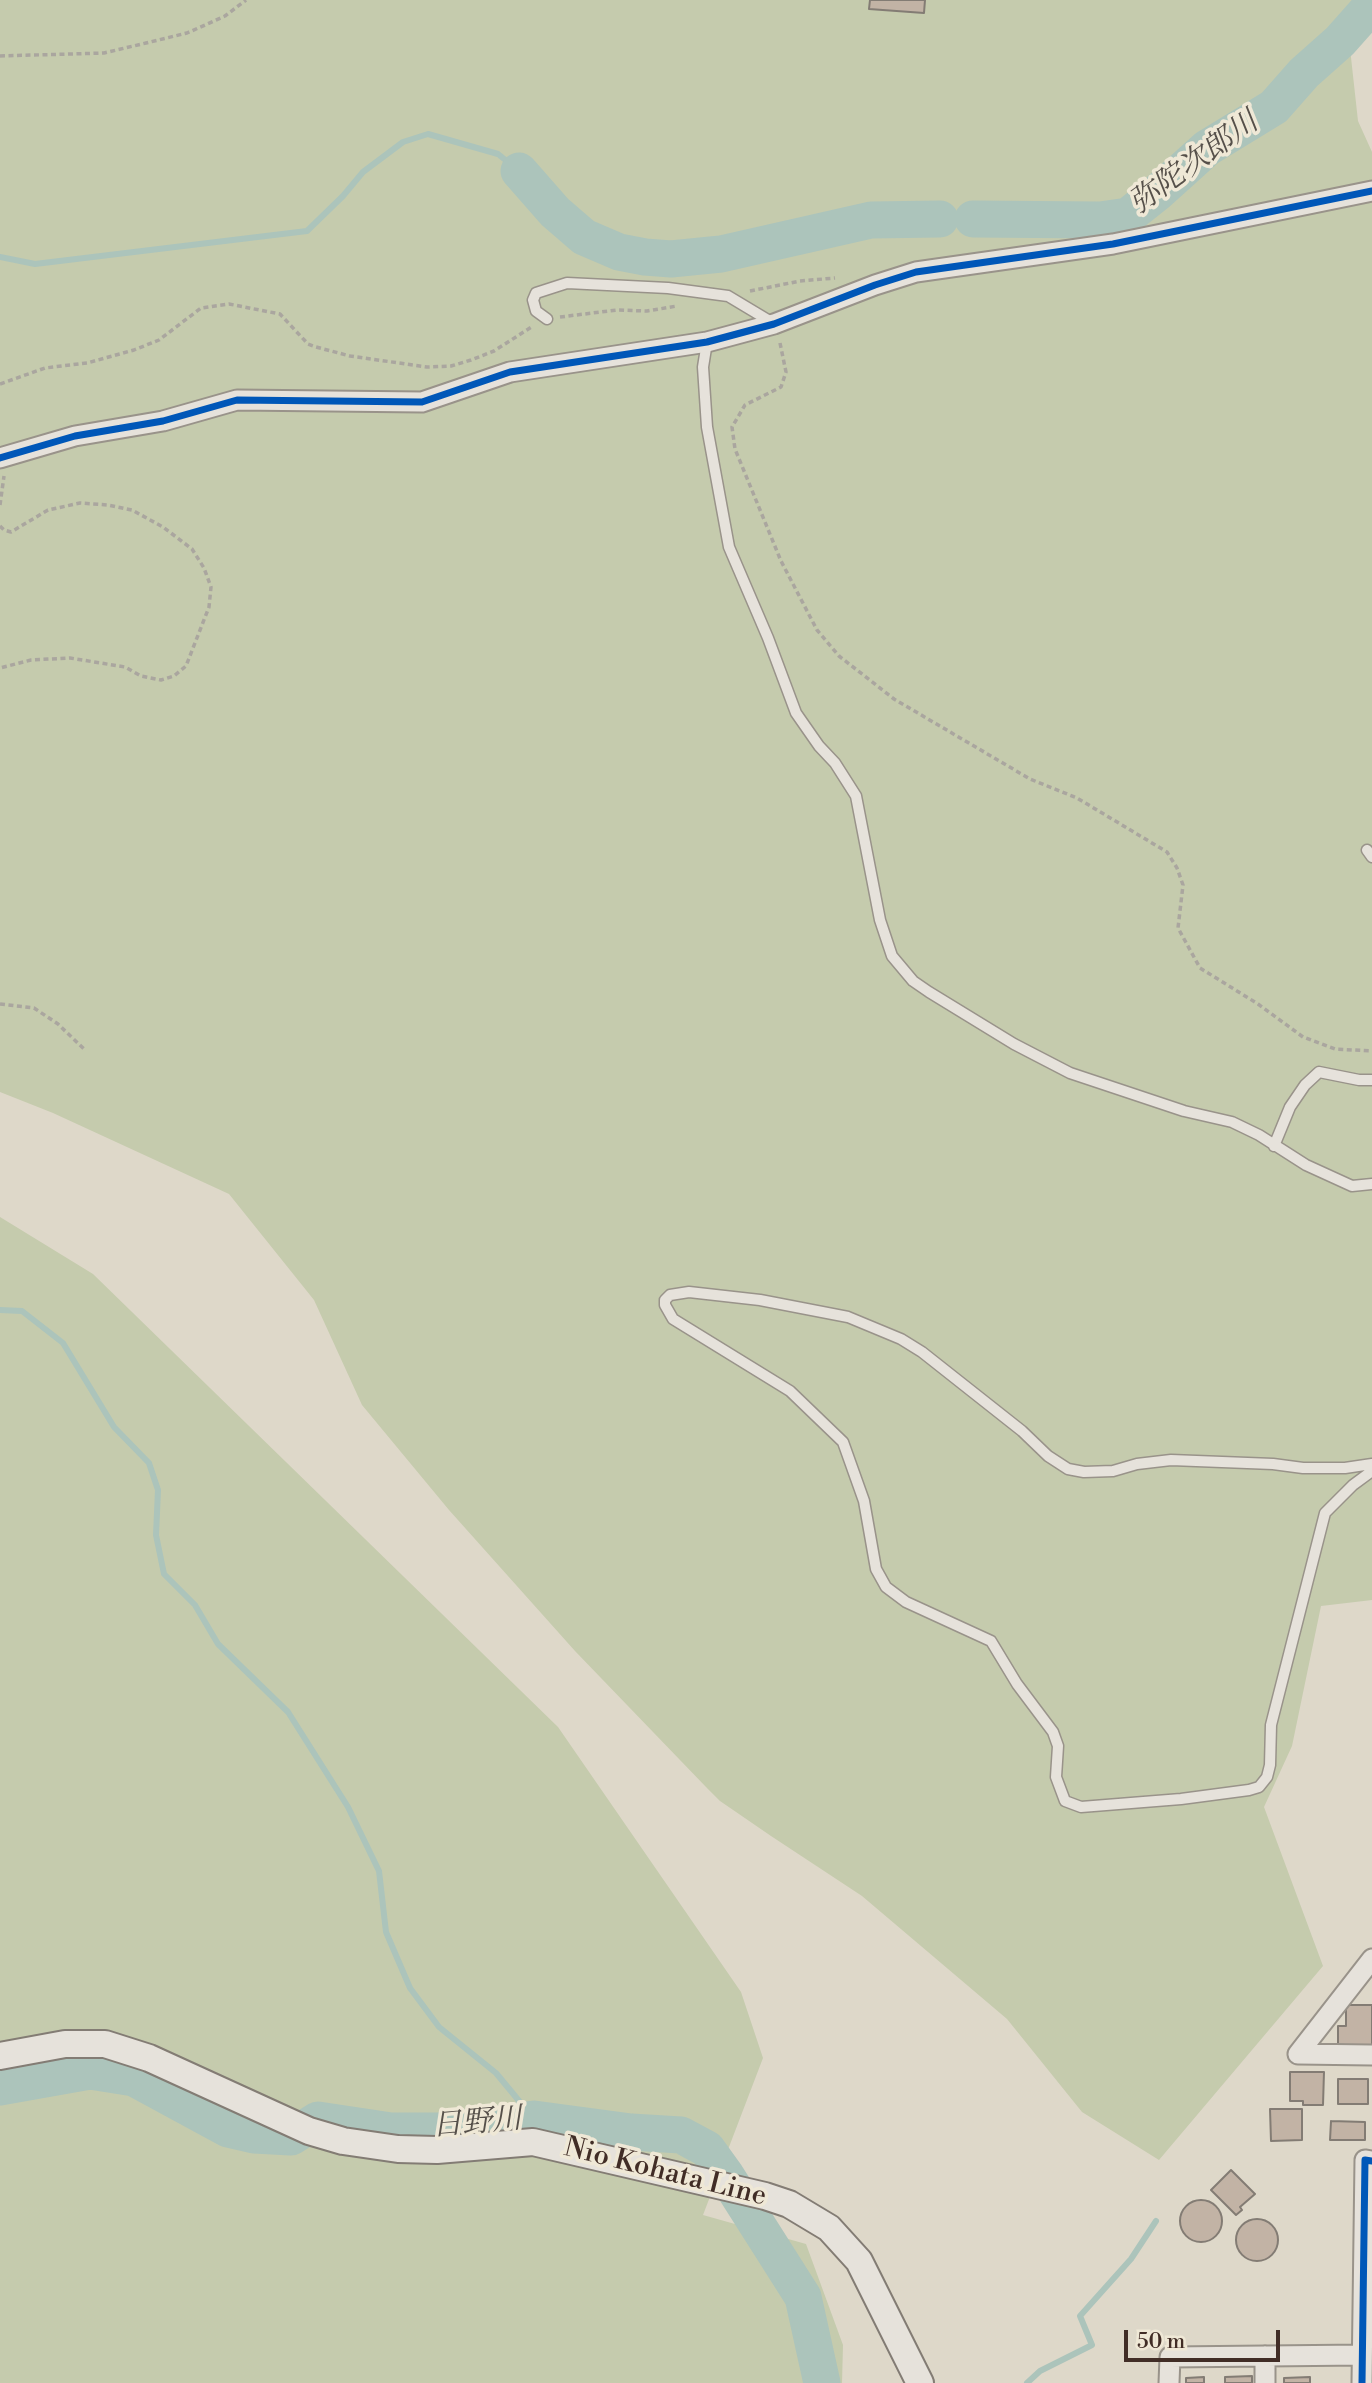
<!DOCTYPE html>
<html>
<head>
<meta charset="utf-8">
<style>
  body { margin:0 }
  #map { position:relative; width:1372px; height:2383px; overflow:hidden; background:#ded8c9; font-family:"Libre Bodoni",serif }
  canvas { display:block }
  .scale { position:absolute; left:1124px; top:2330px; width:156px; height:32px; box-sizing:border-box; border:4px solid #412d26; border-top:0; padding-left:9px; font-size:21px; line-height:24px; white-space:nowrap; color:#412d26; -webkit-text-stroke:5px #efe8d6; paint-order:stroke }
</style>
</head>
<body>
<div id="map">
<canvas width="1372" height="2383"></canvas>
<div class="scale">50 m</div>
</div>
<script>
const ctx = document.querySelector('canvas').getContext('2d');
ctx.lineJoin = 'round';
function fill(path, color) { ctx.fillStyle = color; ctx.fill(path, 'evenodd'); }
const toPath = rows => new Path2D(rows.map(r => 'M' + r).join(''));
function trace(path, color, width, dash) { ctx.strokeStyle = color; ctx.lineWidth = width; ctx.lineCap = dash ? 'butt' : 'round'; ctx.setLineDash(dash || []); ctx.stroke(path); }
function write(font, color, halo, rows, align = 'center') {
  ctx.font = font + ' "Libre Bodoni","Noto Serif JP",serif'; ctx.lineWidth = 7; ctx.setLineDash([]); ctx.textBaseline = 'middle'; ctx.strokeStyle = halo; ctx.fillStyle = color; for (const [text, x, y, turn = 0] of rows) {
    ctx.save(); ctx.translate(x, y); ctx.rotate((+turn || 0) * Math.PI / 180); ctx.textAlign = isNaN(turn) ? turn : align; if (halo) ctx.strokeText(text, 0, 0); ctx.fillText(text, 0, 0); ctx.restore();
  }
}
fill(toPath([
  [0,0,1356,0,1346,12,1358,121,1372,152,1372,1600,1321,1606,1292,1746,1264,1807,1323,1966,1159,2160,1082,2112,1007,2019,862,1896,771,1836,720,1801,706,1787,575,1651,449,1510,362,1405,314,1300,229,1194,53,1113,0,1092],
  [0,1217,93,1274,558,1727,741,1992,763,2058,703,2215,806,2244,843,2345,842,2383,0,2383]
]), '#c5cbad');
trace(toPath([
  [0,257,35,264,307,231,343,196,363,172,403,142,428,134,498,154,519,171],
  [0,1310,22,1311,63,1343,114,1427,149,1463,158,1490,156,1535,164,1574,195,1605,218,1644,288,1712,348,1807,379,1871,386,1932,410,1988,439,2027,496,2073,534,2119],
  [1027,2383,1040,2371,1092,2345,1080,2316,1131,2259,1156,2221]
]), '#acc4bb', 6);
trace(toPath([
  [519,171,555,212,584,237,619,252,645,257,671,259,721,254,871,220,940,219],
  [973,219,1100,220,1128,216,1157,193,1207,148,1274,107,1304,73,1340,41,1372,5],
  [0,2087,90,2071,134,2078,228,2129,254,2135,291,2137,318,2120,391,2131,437,2131,534,2119,631,2132,681,2135,707,2149,725,2174,803,2297,822,2383]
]), '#acc4bb', 37);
const building = toPath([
  [870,0,925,0,924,13,869,9,870,0],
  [1346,2005,1372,2005,1372,2045,1338,2045,1338,2026,1346,2026,1346,2005],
  [1290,2072,1324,2072,1323,2105,1303,2105,1303,2101,1290,2101,1290,2072],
  [1338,2079,1368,2079,1368,2104,1338,2104,1338,2079],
  [1270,2109,1302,2109,1302,2140,1271,2141,1270,2109],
  [1331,2121,1365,2122,1365,2140,1330,2140,1331,2121],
  [1231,2170,1255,2194,1240,2207,1242,2210,1236,2215,1211,2190,1231,2170],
  '1180 2221a21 21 0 1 1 42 0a21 21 0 1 1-42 0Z',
  '1236 2240a21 21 0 1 1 42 0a21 21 0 1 1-42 0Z',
  [1252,2376,1252,2383,1225,2383,1225,2377,1252,2376],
  [1204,2377,1204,2383,1186,2383,1186,2378,1204,2377],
  [1310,2377,1310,2383,1284,2383,1284,2378,1310,2377]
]);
fill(building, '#c2b3a5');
trace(building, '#837c74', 2);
const lane = toPath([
  [547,319,536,311,533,300,536,293,567,283,668,288,728,296,773,323],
  [707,342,703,367,707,427,729,547,768,638,796,713,819,746,835,763,856,796,880,920,892,956,913,981,929,992,1014,1044,1070,1073,1184,1111,1232,1122,1259,1135,1306,1165,1352,1186,1372,1184],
  [1367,850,1372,857],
  [1274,1146,1290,1107,1305,1085,1319,1072,1359,1080,1372,1080],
  [1372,1464,1345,1468,1303,1468,1273,1464,1171,1460,1137,1464,1113,1471,1084,1472,1068,1469,1048,1456,1022,1431,922,1352,901,1339,848,1317,760,1300,689,1292,670,1295,665,1300,665,1305,673,1319,790,1391,843,1442,864,1501,876,1569,886,1587,906,1602,991,1641,1017,1684,1053,1732,1058,1746,1056,1777,1065,1801,1081,1807,1181,1799,1249,1790,1259,1787,1267,1777,1270,1765,1271,1725,1325,1513,1353,1485,1372,1471]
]);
const street = toPath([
  [0,458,75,436,163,421,237,400,422,402,510,372,707,342,774,324,875,285,916,272,1113,244,1372,191],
  [1298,2054,1372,1959],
  [1298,2054,1372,2055],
  [1265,2356,1265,2383],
  [1169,2383,1170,2357,1362,2355],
  [1362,2383,1365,2160,1372,2161]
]);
const secondary = toPath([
  [0,2056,65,2044,105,2044,149,2058,309,2131,343,2141,398,2149,437,2150,533,2142,765,2196,789,2204,829,2228,859,2261,920,2383]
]);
trace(lane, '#99938a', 13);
trace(street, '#99938a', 23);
trace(secondary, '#837c74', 30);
trace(toPath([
  [0,56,104,53,146,43,187,33,205,25,225,16,246,0],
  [750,291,800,281,835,278],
  [560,317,617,310,647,311,677,306],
  [780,343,786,372,781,387,745,405,732,427,735,449,781,561,817,630,839,656,894,699,1030,779,1077,798,1167,852,1177,868,1183,885,1178,928,1200,968,1258,1004,1303,1037,1335,1049,1372,1051],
  [0,384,45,368,87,363,134,350,159,340,201,308,229,304,280,314,308,344,316,347,350,356,427,367,451,366,471,360,494,351,533,326],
  [0,505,4,476],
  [0,526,4,530,11,532,48,510,80,503,108,505,132,510,163,527,192,549,204,568,211,587,209,607,186,666,174,676,161,680,141,676,125,667,70,658,31,660,0,668],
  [0,1004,34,1008,58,1024,85,1050]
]), '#aaa69f', 3.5, [5, 3.5]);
trace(lane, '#e6e2db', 10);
trace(street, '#e6e2db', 19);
trace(secondary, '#e6e2db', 26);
trace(toPath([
  [0,458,75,436,163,421,237,400,422,402,510,372,707,342,774,324,875,285,916,272,1113,244,1372,191],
  [1362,2383,1365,2160,1372,2161]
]), '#0057b8', 7);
write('28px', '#412d26', '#efe8d6', [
  ["Nio Kohata Line",665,2173,14]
]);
write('italic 30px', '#56504a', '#efe8d6', [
  ["弥陀次郎川",1195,164,-36],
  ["日野川",477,2124,-5]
]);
</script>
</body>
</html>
